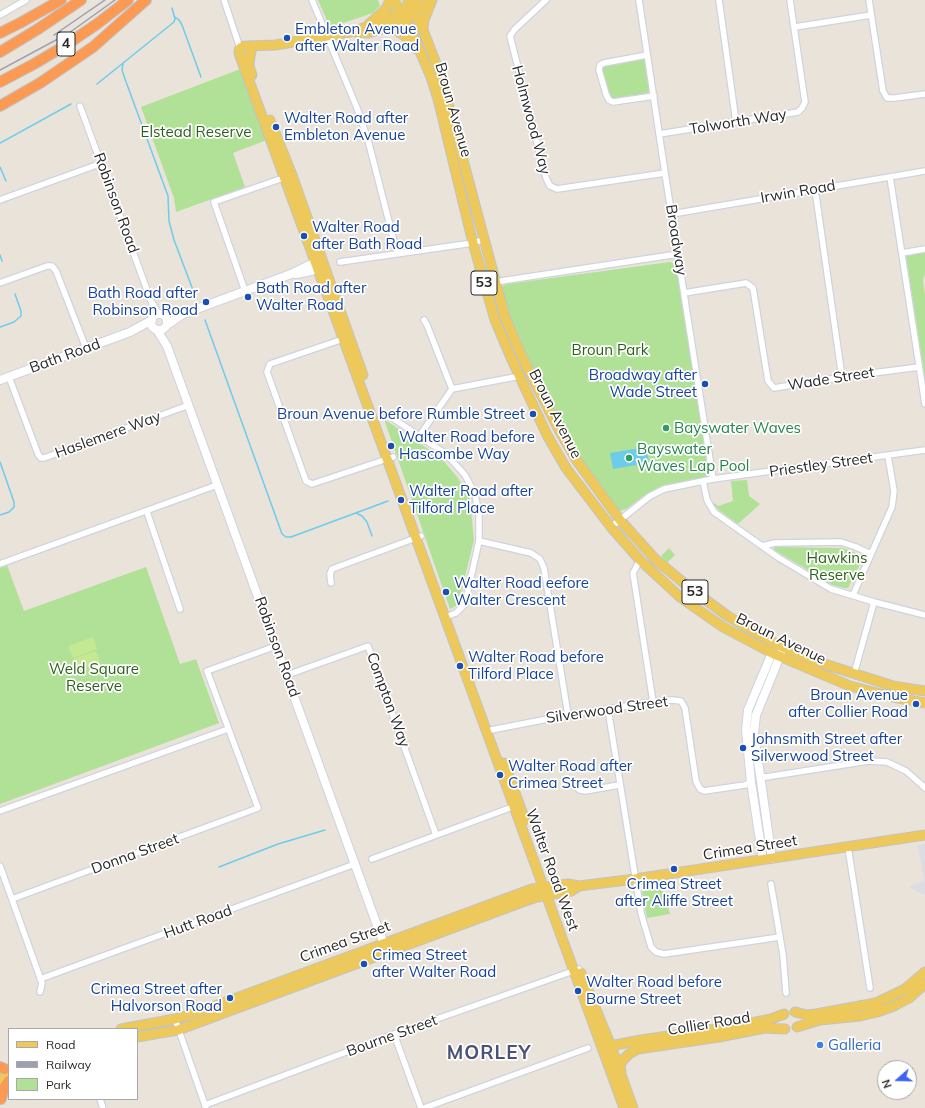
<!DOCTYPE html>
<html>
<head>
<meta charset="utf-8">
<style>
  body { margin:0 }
  #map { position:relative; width:925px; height:1108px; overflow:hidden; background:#eae3da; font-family:Mulish,sans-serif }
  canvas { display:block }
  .legend { position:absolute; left:8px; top:1028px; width:130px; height:72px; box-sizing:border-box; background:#fff; border:1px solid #a9a9a9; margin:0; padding:5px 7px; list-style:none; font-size:12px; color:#282828 }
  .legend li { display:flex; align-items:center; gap:8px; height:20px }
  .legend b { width:20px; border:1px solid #a9a9a9 }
  .north { position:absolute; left:877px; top:1060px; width:40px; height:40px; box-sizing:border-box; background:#fff; border:1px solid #a9a9a9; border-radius:50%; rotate:250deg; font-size:11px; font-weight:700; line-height:16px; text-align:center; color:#282828 }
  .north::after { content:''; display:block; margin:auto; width:14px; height:18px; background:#3c61f5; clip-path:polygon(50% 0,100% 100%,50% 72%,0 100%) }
</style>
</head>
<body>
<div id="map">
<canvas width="925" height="1108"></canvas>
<ul class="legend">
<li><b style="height:5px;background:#edc95c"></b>Road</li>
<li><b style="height:5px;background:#9da0b2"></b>Railway</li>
<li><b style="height:11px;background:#b1e097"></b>Park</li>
</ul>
<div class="north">N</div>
</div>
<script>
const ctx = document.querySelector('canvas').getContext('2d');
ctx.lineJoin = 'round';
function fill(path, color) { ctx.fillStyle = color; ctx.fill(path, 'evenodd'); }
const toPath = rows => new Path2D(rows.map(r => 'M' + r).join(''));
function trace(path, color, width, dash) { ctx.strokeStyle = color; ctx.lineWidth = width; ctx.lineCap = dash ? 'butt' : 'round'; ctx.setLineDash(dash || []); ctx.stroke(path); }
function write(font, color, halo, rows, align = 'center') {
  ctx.font = font + ' Mulish,sans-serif'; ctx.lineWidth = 3.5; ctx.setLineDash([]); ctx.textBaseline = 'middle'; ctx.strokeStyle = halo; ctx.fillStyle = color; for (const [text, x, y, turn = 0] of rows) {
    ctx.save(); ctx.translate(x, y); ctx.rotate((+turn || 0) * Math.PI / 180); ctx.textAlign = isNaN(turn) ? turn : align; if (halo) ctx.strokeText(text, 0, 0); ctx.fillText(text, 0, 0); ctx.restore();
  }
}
fill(toPath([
  [925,844,925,895,909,887,924,880,918,845]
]), '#dddbe3');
fill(toPath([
  [318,0,378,0,380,6,373,13,334,26,329,25],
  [644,59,646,61,651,89,647,93,613,100,609,98,602,69,606,65],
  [243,68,269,139,233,153,245,187,176,212,174,198,141,107],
  [925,249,925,274,923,280,925,295,925,378,906,256,908,252],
  [670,262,677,265,710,473,707,477,664,485,648,493,626,509,620,511,614,508,576,455,540,387,506,311,501,288,504,285,508,284],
  [384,419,441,458,458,478,470,499,474,540,458,605,450,609],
  [747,480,749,496,760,504,738,524,720,511,713,504,714,503,718,506,733,501,731,481],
  [774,547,843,548,864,556,848,588,844,588,833,585,776,551,774,549],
  [669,548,675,555,667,563,661,556],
  [7,565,24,611,146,567,180,664,196,659,219,723,0,804,0,568],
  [661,884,670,914,647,918,642,892,647,886]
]), '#b1e097');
fill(toPath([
  [93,637,97,649,73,658,68,646],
  [96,651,100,662,77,671,73,659]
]), '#c5e893');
fill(toPath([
  [646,447,649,463,613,469,610,453]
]), '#6ecceb');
trace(toPath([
  [175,17,179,20,182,25,201,77],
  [123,64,122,70,125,79,168,196,169,221,174,240,193,290],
  [97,84,174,22,175,19,172,8],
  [0,143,71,104],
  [0,167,6,181],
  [0,255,2,261],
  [205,320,282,534,286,537,291,537,388,501],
  [0,327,14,322,21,316,21,311,15,294],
  [0,462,14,502,14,507,9,512,0,515],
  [356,513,362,516,367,522,372,536],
  [219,867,278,844,325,830]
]), '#6ecceb', 1.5);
const street = toPath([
  [224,0,240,48],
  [312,0,357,108,368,140,397,253],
  [546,0,515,29,510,36,546,178,550,186,557,189,665,173],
  [639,0,665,173,713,479],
  [719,0,736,122],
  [869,0,883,91,887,98,895,98,925,94],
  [0,15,26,0],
  [795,27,871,15],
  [647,55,604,63,600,65,599,70,606,94,609,100,613,102,654,96],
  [80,106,151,301,159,314],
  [659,134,798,112,802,108,805,102,790,0],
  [890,177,925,404],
  [815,189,842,377],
  [0,200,102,163],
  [672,214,925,171],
  [902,253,925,249],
  [340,262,473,243,485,239],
  [0,283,47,266,52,266,56,271,86,348],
  [496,285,501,281,678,254],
  [245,291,214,202,286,177],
  [684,293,746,283,753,288,768,381,774,388,842,377,919,367],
  [152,305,154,316],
  [424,320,427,325,452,389],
  [346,338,270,364,267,372,306,481,312,484,393,457],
  [9,377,38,454,41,458,44,458,189,405],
  [394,419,446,454,465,475,475,494,479,515,479,541,465,604,456,613,445,617],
  [420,435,452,389,520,376],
  [703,481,707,500,714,512,779,558,831,589,874,602,925,615],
  [147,512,180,609],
  [611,527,650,496,664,489,713,479,925,450],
  [479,541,531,553,540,559,544,568,568,715],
  [762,546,775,543,841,542,856,547,871,554],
  [640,560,633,573,653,702],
  [0,564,217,485],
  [331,583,330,574,332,569,421,536],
  [853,595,892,507,894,491,888,456],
  [854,674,874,602],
  [287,675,368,646,436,835],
  [608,709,641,913,651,947,656,952,664,954,780,937],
  [486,731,568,715,653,702,672,700,681,701,685,708,696,781,700,789,704,791,745,785,751,782],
  [760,776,766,777,868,761,887,762,906,771,922,785,925,788],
  [572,784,580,790,585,791,619,785],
  [0,811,228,729],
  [848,847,870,988],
  [372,859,515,806],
  [0,866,42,983,40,992],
  [771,884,783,955,786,993],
  [12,899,258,808,207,671,276,646],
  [40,979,355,864],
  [175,1019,206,1108],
  [394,1034,421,1108],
  [100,1099,103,1108],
  [205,1105,394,1034,579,969],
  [424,1108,588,1048]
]);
const secondary = toPath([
  [296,274,311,271,323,266],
  '151 322a8 8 0 1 1 16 0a8 8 0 1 1-16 0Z',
  [167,325,183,314,291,274,309,265,322,260],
  [157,330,167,346,386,950],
  [0,380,130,332,152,320],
  [772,859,754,733,756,715,782,651],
  [763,860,751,782,746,730,748,710,772,653]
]);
const primary = toPath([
  [394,0,410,28,431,77,438,99,473,243,495,320,512,360,547,435,566,468,611,527,640,560,680,597,723,627,772,653,850,686,893,697,925,703],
  [408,0,423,30,440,74,505,317,522,357,559,430,577,461,620,520,655,559,691,589,729,617,776,644,818,662,893,686,925,691],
  [369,24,383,12,387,7,390,0],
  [388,28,394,29,405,36,416,49],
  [423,29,424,20,432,0],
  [356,32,368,33,395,25,406,19,430,0],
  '239 52a6 6 0 1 1 12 0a6 6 0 1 1-12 0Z',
  [248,46,276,45,355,31,383,21,401,11,416,0],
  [240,56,624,1108],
  [250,57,249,66,252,75],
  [270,120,292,175,363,375],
  [504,763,525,820],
  [581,973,611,1046,633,1108],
  [795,1012,807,1015,816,1014,876,1003,905,989,925,972],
  [797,1027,820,1020,860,1016,877,1012,894,1006,909,998,925,984],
  [121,1029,175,1019,196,1013,532,889,568,884,579,886,635,879,925,835],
  [137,1037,178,1030,525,901,537,897,571,891,579,886],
  [605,1047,641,1040,737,1026,771,1019,784,1014],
  [621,1072,620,1066,623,1060,629,1054,638,1049,719,1037,765,1028,785,1029],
  [0,1080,9,1076]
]);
const highway = toPath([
  [0,33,20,23,61,0],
  [0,52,38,29,81,0],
  [0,82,34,64,66,45,97,24,128,0],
  [0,106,40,83,93,47,146,0],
  [0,1067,5,1069],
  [1,1099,4,1088,9,1081]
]);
trace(street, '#cfd3e1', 8);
trace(secondary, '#cfd3e1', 10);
trace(primary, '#c3c3c3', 11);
trace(highway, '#c3c3c3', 12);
trace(street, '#fff', 5.5);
trace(secondary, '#fff', 8);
trace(primary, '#edc95c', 9);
trace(highway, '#fa9a55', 10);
trace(toPath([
  [54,35,105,0],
  [0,70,69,33,115,0]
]), '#9da0b2', 1.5);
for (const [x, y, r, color] of [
  [287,38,4,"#1a4fb4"],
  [276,127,4,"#1a4fb4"],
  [304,236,4,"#1a4fb4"],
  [248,297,4,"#1a4fb4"],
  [206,302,4,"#1a4fb4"],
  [705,384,4,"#1a4fb4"],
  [533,414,4,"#1a4fb4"],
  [666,428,4,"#2e9e5b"],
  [391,446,4,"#1a4fb4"],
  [629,458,4,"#2e9e5b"],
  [401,500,4,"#1a4fb4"],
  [446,592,4,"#1a4fb4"],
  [460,666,4,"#1a4fb4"],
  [916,704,4,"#1a4fb4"],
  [743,748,4,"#1a4fb4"],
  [500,775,4,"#1a4fb4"],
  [674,869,4,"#1a4fb4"],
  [364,964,4,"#1a4fb4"],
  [578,991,4,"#1a4fb4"],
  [230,998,4,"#1a4fb4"],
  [820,1045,4,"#3f7fe0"]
]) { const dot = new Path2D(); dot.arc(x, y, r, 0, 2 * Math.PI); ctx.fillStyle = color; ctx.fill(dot); trace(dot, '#fff', 1.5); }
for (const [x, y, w] of [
  [66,44,18],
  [484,283,26],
  [695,592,26]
]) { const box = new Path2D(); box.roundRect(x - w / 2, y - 12, w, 24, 3); ctx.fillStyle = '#fff'; ctx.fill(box); trace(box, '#282828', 1); }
write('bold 14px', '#282828', null, [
  ["4",66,44],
  ["53",484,283],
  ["53",695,592]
]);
write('15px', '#164399', '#fff', [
  ["Embleton Avenue",295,29],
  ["after Walter Road",295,46],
  ["Walter Road after",284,118],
  ["Embleton Avenue",284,135],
  ["Walter Road",312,227],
  ["after Bath Road",312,244],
  ["Bath Road after",256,288],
  ["Walter Road",256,305],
  ["Bath Road after",198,293,"right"],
  ["Robinson Road",198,310,"right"],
  ["Broadway after",697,375,"right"],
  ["Wade Street",697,392,"right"],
  ["Broun Avenue before Rumble Street",525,414,"right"],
  ["Walter Road before",399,437],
  ["Hascombe Way",399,454],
  ["Walter Road after",409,491],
  ["Tilford Place",409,508],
  ["Walter Road eefore",454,583],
  ["Walter Crescent",454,600],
  ["Walter Road before",468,657],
  ["Tilford Place",468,674],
  ["Broun Avenue",908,695,"right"],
  ["after Collier Road",908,712,"right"],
  ["Johnsmith Street after",751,739],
  ["Silverwood Street",751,756],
  ["Walter Road after",508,766],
  ["Crimea Street",508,783],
  ["Crimea Street",674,884,"center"],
  ["after Aliffe Street",674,901,"center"],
  ["Crimea Street",372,955],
  ["after Walter Road",372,972],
  ["Walter Road before",586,982],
  ["Bourne Street",586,999],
  ["Crimea Street after",222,989,"right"],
  ["Halvorson Road",222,1006,"right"]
], 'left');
write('15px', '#282828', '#fff', [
  ["Broun Avenue",453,110,74],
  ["Holmwood Way",531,120,75],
  ["Tolworth Way",738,122,-9],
  ["Irwin Road",798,192,-10],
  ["Robinson Road",116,203,70],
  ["Broadway",676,240,81],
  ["Bath Road",65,356,-20],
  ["Wade Street",831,379,-9],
  ["Broun Avenue",555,414,63],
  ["Haslemere Way",108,435,-20],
  ["Priestley Street",821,465,-8],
  ["Broun Avenue",781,639,26],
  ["Robinson Road",277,647,70],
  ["Compton Way",388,700,70],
  ["Silverwood Street",607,710,-8],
  ["Crimea Street",750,848,-9],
  ["Donna Street",135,854,-20],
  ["Walter Road West",552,870,70],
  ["Hutt Road",198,922,-20],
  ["Crimea Street",345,942,-20],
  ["Collier Road",709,1024,-9],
  ["Bourne Street",392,1036,-20]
]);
write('15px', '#2b621b', '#fff', [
  ["Elstead Reserve",196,132],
  ["Broun Park",610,350],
  ["Hawkins",837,558],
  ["Reserve",837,575],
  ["Weld Square",94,669],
  ["Reserve",94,686]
]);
write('15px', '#27864d', '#fff', [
  ["Bayswater Waves",674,428],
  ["Bayswater",637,449],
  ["Waves Lap Pool",637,466]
], 'left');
write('15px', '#366cbe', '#fff', [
  ["Galleria",828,1045]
], 'left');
ctx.letterSpacing = '1px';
write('bold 19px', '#4a5377', '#fff', [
  ["MORLEY",489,1053]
]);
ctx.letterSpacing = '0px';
</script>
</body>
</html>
